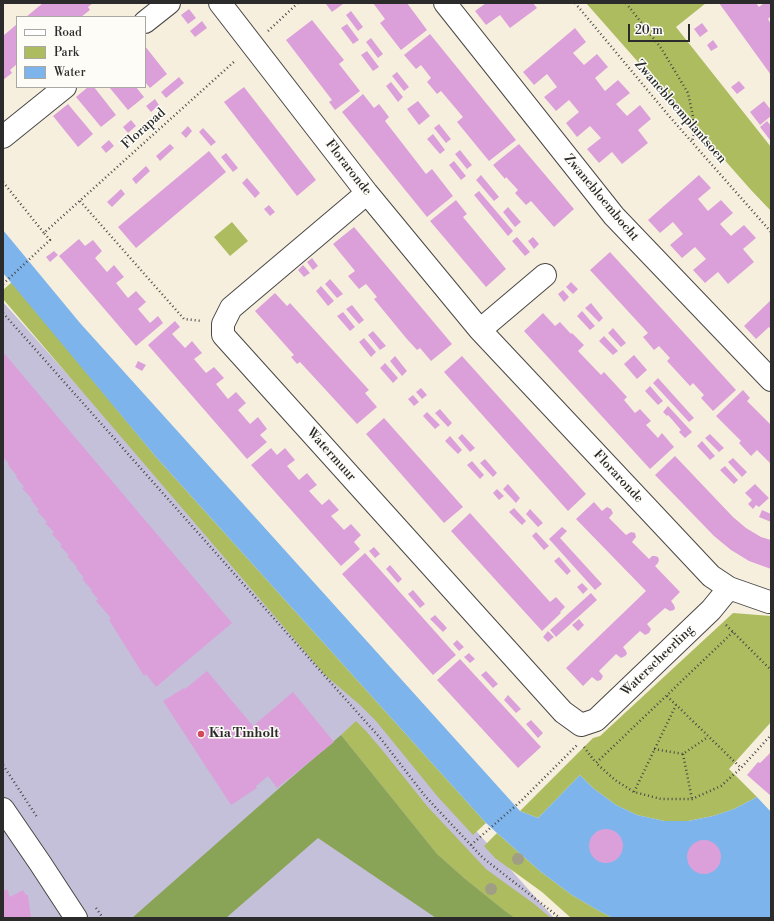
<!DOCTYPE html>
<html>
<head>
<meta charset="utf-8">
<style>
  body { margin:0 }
  #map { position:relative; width:774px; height:921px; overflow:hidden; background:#f7efde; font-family:"Libre Bodoni",serif }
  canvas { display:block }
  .frame { position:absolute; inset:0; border:4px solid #2b2b2b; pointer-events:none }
  .legend { position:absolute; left:16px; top:16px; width:130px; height:72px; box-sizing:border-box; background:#fdfcf7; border:1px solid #a9a8a5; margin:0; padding:5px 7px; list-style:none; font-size:12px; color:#2b2b2b }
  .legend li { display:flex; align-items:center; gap:8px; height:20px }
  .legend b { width:20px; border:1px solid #a9a8a5 }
  .scale { position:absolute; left:628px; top:24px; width:62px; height:18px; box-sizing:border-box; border:2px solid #2b2b2b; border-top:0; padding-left:5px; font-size:12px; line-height:14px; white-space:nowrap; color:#2b2b2b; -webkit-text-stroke:3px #fdfcf7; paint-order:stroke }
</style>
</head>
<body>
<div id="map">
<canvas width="774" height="921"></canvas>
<div class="frame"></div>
<ul class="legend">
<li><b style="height:5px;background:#fff"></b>Road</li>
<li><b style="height:11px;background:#acbc5f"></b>Park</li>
<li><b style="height:11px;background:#7db4ec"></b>Water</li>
</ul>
<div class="scale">20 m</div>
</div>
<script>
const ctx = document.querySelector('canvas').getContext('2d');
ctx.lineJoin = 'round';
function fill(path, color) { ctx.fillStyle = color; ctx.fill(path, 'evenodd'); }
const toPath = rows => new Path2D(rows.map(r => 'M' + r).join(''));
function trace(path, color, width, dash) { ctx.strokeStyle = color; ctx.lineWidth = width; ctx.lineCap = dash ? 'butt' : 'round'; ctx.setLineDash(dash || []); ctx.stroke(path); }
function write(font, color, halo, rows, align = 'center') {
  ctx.font = font + ' "Libre Bodoni",serif'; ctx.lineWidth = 3; ctx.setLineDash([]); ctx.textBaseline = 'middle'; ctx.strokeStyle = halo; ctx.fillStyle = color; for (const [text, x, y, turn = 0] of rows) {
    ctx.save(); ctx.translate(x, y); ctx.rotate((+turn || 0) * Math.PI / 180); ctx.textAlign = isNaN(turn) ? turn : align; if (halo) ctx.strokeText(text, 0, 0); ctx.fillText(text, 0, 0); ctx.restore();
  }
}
fill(toPath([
  [3,302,554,918,3,918]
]), '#c5c0da');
fill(toPath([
  [586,3,706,3,676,27,771,147,771,211,751,190],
  [232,222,248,241,230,256,214,237],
  [12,282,156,457,486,823,473,835,438,797,376,721,360,705,325,675,3,299,3,290],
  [733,613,771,616,771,722,729,769,757,797,734,809,713,816,688,821,664,821,637,815,616,805,593,788,580,775,538,818,520,811,593,738,600,736],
  [356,721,366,731,383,751,427,806,486,869,501,880,533,903,551,918,515,918,505,911,464,878,437,854,341,735],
  [497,833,541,872,572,895,601,912,613,918,571,918,542,892,495,858,484,846]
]), '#acbc5f');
fill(toPath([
  [341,735,437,854,464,878,505,911,515,918,436,918,318,838,226,918,132,918,284,784]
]), '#89a456');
fill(toPath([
  [3,230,80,323,520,811,538,818,580,775,593,788,616,805,637,815,664,821,688,821,713,816,734,809,757,797,771,812,771,918,613,918,601,912,572,895,541,872,497,833,486,823,156,457,3,273]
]), '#7db4ec');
fill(toPath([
  [43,3,93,3,88,7,90,10,81,17,26,17],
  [327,3,343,3,343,4,332,12,326,4],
  [373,3,407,3,427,30,401,50,380,23,385,19],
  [486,3,533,3,537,8,510,28,500,15,486,25,475,11],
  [719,3,756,3,759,7,764,3,771,3,771,16,768,19,771,24,771,75],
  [189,9,196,18,188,24,181,15],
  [351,11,363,27,358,31,346,15],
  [312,20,344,60,339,64,360,91,335,110,329,102,332,100,286,40],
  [202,21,207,28,195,37,190,31],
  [702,23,708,31,700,37,694,29],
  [17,24,17,64,10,70,12,73,3,80,3,36],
  [347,24,359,40,353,44,341,28],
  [575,28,586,42,573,53,584,65,597,54,608,67,595,78,605,91,618,80,630,93,616,104,627,116,640,105,651,119,638,130,648,143,622,164,612,152,599,163,587,149,601,138,590,126,577,137,566,123,579,112,569,100,556,111,544,97,557,87,547,74,534,85,523,72],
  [430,34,516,140,489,161,457,122,463,117,441,91,437,94,427,82,431,78,421,65,416,69,404,55],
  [371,38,383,54,378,58,366,42],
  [713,40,718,47,711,51,707,45],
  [145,46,167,74,150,88,145,82],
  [367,51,379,67,373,71,361,55],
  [397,72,409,87,404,91,392,76],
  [179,77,184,83,166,98,161,92],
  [739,81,745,88,737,94,731,87],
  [391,82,403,97,398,102,386,86],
  [88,87,94,87,116,115,101,127,76,97],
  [109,87,136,87,144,97,128,110],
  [244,87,316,180,297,196,224,102],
  [363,94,374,108,379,104,389,117,385,121,416,161,426,174,432,169,453,196,427,217,342,112],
  [155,99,159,105,151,112,146,106],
  [418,101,430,116,419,125,407,109],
  [764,101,771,110,771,116,760,125,750,112],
  [68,104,93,134,78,147,53,116],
  [131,120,136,126,128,133,123,127],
  [767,121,771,126,771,139,770,140,760,127],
  [439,124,451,139,446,143,434,128],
  [188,126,192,131,186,138,181,133],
  [203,128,216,142,211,146,199,132],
  [433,134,445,150,440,154,427,139],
  [109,140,114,146,106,153,101,147],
  [170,144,174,148,160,161,156,156],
  [519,144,574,209,554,227,531,201,526,205,515,193,518,190,506,177,505,179,493,165],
  [460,150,472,165,467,169,455,154],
  [209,151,226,172,136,248,118,227],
  [226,153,238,168,233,172,221,157],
  [454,161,466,176,461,180,449,165],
  [146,166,150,171,136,184,132,179],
  [481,175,499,197,494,201,476,180],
  [699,175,711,188,698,199,708,211,721,200,733,213,720,224,731,236,744,225,756,238,743,249,754,262,728,284,718,272,705,283,693,270,706,259,695,247,682,258,670,245,683,234,673,222,660,233,648,220],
  [247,178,260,193,255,198,242,183],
  [121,189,125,194,112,207,107,202],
  [479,191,513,231,508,236,474,195],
  [456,200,467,214,463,217,506,269,486,287,430,221],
  [269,205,275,212,270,216,264,209],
  [508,207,521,222,515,227,503,212],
  [354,227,452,344,431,361,420,348,417,350,406,338,374,299,377,297,366,284,359,289,348,276,355,271,333,244],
  [517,237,530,252,525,256,512,241],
  [533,237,539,244,534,249,528,241],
  [79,239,85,246,93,240,102,251,95,258,107,272,114,265,124,277,116,283,128,298,136,291,146,302,138,309,150,323,158,316,163,323,136,346,59,256],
  [54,251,58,255,50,262,46,257],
  [610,252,736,390,713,411,701,398,704,395,693,383,690,386,667,361,670,358,659,346,654,350,643,337,648,333,590,270],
  [312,258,318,266,313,270,307,262],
  [303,265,310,273,304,277,298,270],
  [330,279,343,294,337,298,325,284],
  [571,282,578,289,573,294,566,287],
  [321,286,334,301,328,306,316,291],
  [563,290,569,297,564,302,558,294],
  [275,293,287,306,290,303,369,390,365,393,377,407,357,424,300,362,297,364,291,357,294,355,255,311],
  [771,300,771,330,769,327,756,339,744,326],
  [591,303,603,318,599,322,585,308],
  [352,305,364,320,359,324,346,309],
  [582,311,595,326,590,330,577,316],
  [343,312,355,327,350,331,337,316],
  [543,313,555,326,560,322,571,334,572,333,584,345,578,351,601,375,604,372,616,385,627,397,624,400,635,413,640,409,651,421,646,425,658,438,662,433,674,447,650,469,524,331],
  [175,321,180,327,172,334,185,348,192,341,202,353,194,359,206,373,214,367,224,378,216,384,228,399,236,392,246,403,238,410,250,424,258,417,267,429,260,435,267,442,247,459,148,345],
  [613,328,626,343,621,347,608,333],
  [373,331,386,346,380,350,368,335],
  [604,336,618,351,613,355,599,341],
  [364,338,376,352,371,357,359,342],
  [3,352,232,623,156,687,146,674,144,676,109,620,111,618,96,601,98,599,91,591,92,590,82,579,84,578,76,568,77,567,67,556,69,555,60,546,62,545,52,534,54,532,45,523,47,522,37,511,39,510,31,500,32,499,22,488,24,487,16,477,17,476,8,465,9,464,3,457],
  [634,355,647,370,637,379,624,364],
  [395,356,407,371,402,376,390,361],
  [462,356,586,494,568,511,444,372],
  [138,361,146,365,142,371,135,367],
  [385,363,398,378,393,383,380,368],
  [658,378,694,418,689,422,653,383],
  [650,386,663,401,658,405,645,391],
  [421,388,427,395,422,399,416,392],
  [743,390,750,398,747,401,771,425,771,464,757,450,751,456,739,443,741,441,716,416],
  [413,395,419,402,414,406,408,399],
  [668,406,692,432,685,438,679,432,681,430,668,415,667,416,663,412],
  [440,409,452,423,448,427,435,413],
  [427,412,440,425,435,429,423,416],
  [384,418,463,507,444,523,366,434],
  [462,434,475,448,470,452,458,438],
  [710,434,724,448,719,452,705,438],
  [450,436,462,450,458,454,445,441],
  [702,441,715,456,710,460,697,446],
  [271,448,277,455,285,448,295,460,287,466,299,480,307,473,317,485,309,491,322,505,329,499,339,510,331,516,344,530,351,524,361,535,354,542,360,549,341,566,251,465],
  [675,456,733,517,746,528,761,537,771,540,771,569,749,561,731,550,714,536,655,475],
  [733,458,747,472,742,477,728,462],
  [485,459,497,473,493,477,480,463],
  [472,461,484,475,480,479,467,465],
  [725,466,738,480,734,484,720,470],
  [508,484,520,498,516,503,503,489],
  [755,484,769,498,759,507,756,505,753,509,748,504,752,500,745,493],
  [497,489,504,496,499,500,493,493],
  [594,502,602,511,607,507,611,509,613,513,609,518,626,535,631,532,635,533,636,537,632,542,649,559,652,556,655,556,658,557,659,560,658,563,655,566,680,592,671,601,674,605,675,608,674,610,670,611,665,608,647,624,651,629,649,633,645,635,640,631,623,647,626,651,627,654,625,656,621,658,616,654,599,671,603,676,601,680,597,681,592,677,583,686,566,668,646,591,576,519],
  [514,508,526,521,522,525,509,512],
  [530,509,543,523,538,527,526,514],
  [762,510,771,514,771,522,759,517],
  [470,513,550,602,556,597,565,607,560,612,561,613,542,631,451,531],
  [562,527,567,531,560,538,602,584,595,590,549,539],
  [536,532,549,546,544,550,532,536],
  [374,547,380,554,375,558,369,551],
  [365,553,456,655,433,675,342,574],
  [559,557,571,571,567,575,554,561],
  [390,565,402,579,398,583,386,569],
  [582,583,588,589,583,594,577,587],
  [413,590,425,604,420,608,408,594],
  [591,593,597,600,556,637,550,630],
  [435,615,447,628,443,632,430,619],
  [579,619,584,625,578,631,572,625],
  [548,631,554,637,548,642,543,637],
  [457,640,464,647,459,651,453,644],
  [469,653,475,659,470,663,464,657],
  [460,659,541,747,518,768,437,680],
  [207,671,253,726,293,692,334,742,277,788,268,776,256,786,257,788,231,805,163,701,184,688,185,689],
  [486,671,498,684,493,688,481,675],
  [508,695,521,709,516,713,504,700],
  [531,720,543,733,538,738,526,724],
  [771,752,771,796,747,775,758,762,760,763],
  '589 846a17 17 0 1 1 34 0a17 17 0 1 1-34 0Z',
  '687 857a17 17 0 1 1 34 0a17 17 0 1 1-34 0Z',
  [7,889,10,897,23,890,26,895,28,895,31,918,3,918,3,891]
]), '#dba0d9');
const minor = toPath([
  [220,3,367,193,480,330,711,576,729,588,769,602,771,602],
  [445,3,614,216,771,380],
  [145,22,169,3],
  [3,137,65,87],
  [367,193,231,308,223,324,223,335,563,712,581,725,596,720,711,610,729,588],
  [480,330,545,275],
  [3,809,40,863,76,918]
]);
trace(minor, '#4a4846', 24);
trace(toPath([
  [575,3,669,116,771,232],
  [626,3,661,48,688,93,693,117,694,133,692,142],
  [268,31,298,3],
  [3,182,44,233],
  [80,201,184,319,202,321],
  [3,284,50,240,44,233,236,60],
  [3,313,348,702,381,739,425,796,483,858,560,918],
  [726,625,771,670],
  [733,632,596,763,615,780,634,792,661,799,692,799,721,786,741,768,771,735],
  [667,696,741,768],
  [584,747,596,763],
  [654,749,683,754,708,737],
  [683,754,692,799],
  [3,765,37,817],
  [634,792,676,705],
  [471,845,521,801,577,745],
  [96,908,103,918]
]), '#4a4846', 2.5, [1, 3]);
trace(minor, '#fff', 22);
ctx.fillStyle = '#a09f85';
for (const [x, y] of [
  [518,859],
  [491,889]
]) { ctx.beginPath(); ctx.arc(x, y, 6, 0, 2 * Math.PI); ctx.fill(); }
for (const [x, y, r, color] of [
  [201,734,4,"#d1495b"]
]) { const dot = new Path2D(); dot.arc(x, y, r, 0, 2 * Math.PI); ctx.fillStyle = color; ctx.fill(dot); trace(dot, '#fdfcf7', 1.5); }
write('13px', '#2b2b2b', '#fdfcf7', [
  ["Zwanebloemplantsoen",680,112,49],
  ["Florapad",144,129,-42],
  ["Floraronde",348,168,52],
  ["Zwanebloembocht",601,198,50],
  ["Watermuur",331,455,48],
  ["Floraronde",618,477,47],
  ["Waterscheerling",658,661,-44]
]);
write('bold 13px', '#2b2b2b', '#fdfcf7', [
  ["Kia Tinholt",209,734]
], 'left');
</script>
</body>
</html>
